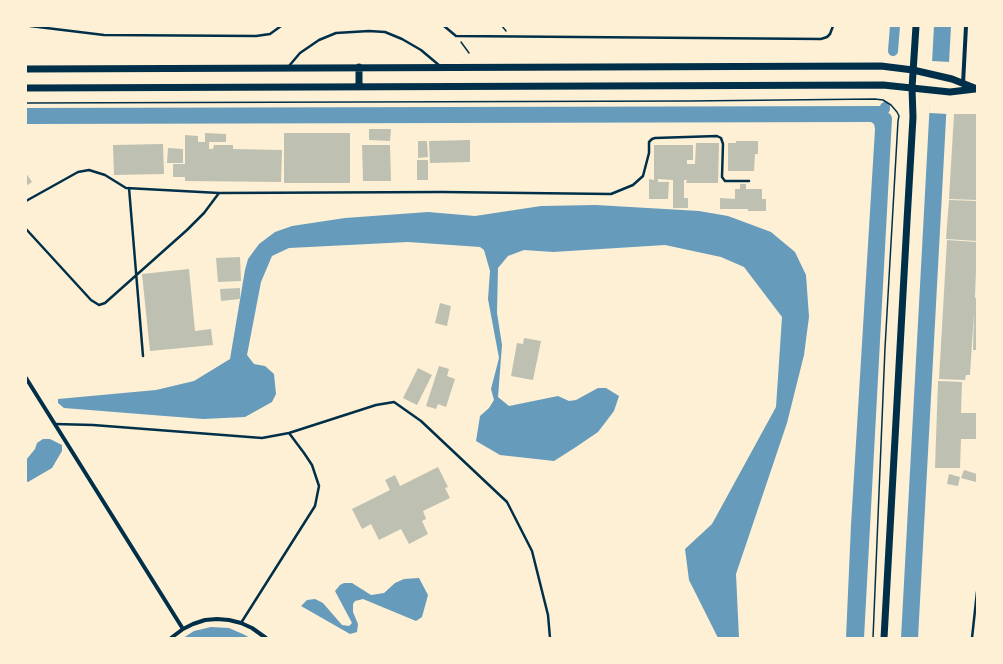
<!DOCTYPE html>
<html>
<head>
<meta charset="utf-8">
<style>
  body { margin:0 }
  #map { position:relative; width:1003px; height:664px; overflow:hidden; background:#fdf0d5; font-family:"Work Sans",sans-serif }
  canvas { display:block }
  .frame { position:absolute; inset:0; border:27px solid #fdf0d5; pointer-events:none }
</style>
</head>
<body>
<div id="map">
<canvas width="1003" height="664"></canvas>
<div class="frame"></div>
</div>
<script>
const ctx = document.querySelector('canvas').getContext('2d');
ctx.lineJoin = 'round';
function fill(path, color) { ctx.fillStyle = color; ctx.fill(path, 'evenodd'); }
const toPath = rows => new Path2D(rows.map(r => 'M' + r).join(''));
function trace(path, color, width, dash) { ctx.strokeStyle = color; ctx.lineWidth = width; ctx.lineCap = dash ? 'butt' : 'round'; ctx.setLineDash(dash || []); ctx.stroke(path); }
fill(toPath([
  [934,26,951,26,918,638,901,638],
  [881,106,891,115,892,118,864,638,846,638,851,525,875,129,874,124,871,122,26,124,26,108],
  [596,205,699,211,728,216,771,232,795,252,806,275,809,317,804,355,787,423,736,574,739,638,718,638,689,580,685,549,712,524,776,407,782,317,744,267,721,257,665,245,553,252,524,250,508,256,498,268,497,313,502,345,498,397,509,406,558,396,569,401,576,400,598,388,606,388,619,396,614,411,598,432,576,447,554,461,500,455,476,441,480,416,489,408,494,400,491,389,499,358,488,299,490,271,484,250,480,247,408,242,289,248,272,256,261,282,247,355,254,364,265,366,274,374,276,394,272,402,245,417,203,419,64,408,58,403,58,399,156,390,194,381,230,359,245,270,248,259,259,244,275,232,292,226,345,218,428,212,475,216,541,206],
  [43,439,50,439,62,445,62,451,52,468,28,482,26,481,26,460,35,449,37,443],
  [419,578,428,595,422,617,416,621,363,599,355,601,353,604,353,612,358,624,357,632,350,634,301,606,307,600,315,599,323,603,342,625,349,626,352,623,335,591,340,585,344,583,352,583,371,595,384,593,395,583,404,579],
  [211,627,229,628,245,635,250,638,183,638,194,631]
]), '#669bbc');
fill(toPath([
  [931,61,951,62,948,114,929,113]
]), '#fdf0d5');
trace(toPath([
  [893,51,895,26],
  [885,109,885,107]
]), '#669bbc', 10);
fill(toPath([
  [954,114,977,114,977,200,949,199],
  [369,129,391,129,390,141,369,140],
  [205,133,226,134,226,142,209,142,209,149,213,149,214,145,233,145,233,149,282,150,281,182,185,181,185,177,173,177,173,164,185,164,185,135,198,136,198,142,205,142],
  [284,133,350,133,350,183,284,183],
  [470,140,470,162,430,163,429,141],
  [418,141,427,141,428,157,418,158],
  [736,141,758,141,758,154,755,154,754,171,728,171,728,143,736,143],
  [696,143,719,143,718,183,686,183,687,180,684,180,684,198,688,198,688,208,673,208,673,180,658,179,658,182,669,182,668,199,649,199,649,179,654,180,654,145,693,145,693,160,687,160,687,164,695,164],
  [163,144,164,174,114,175,113,145],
  [362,145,390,145,391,181,363,181],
  [168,148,183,149,183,163,167,163],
  [417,160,428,160,428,180,417,180],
  [26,173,32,182,26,186],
  [740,184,746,184,746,189,762,189,762,199,766,199,766,211,748,211,748,209,720,209,720,198,735,199,735,189,740,189],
  [949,200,977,201,977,241,946,239],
  [947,240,977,242,975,298,977,298,977,350,973,350,974,312,970,375,966,375,965,380,939,379],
  [240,257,241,281,218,282,216,258],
  [189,269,195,331,211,329,213,345,150,351,142,274],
  [240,288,240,299,221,301,220,289],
  [440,303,451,306,447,326,435,323],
  [524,338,541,341,533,380,511,376,517,343,523,344],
  [439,366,449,369,447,376,455,379,446,407,438,404,436,409,426,406],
  [418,368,432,375,417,405,403,398],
  [938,381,962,382,961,413,977,413,977,439,961,439,960,468,935,468],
  [438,467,448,487,445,488,450,498,423,511,426,519,422,521,428,534,409,544,401,529,379,540,371,524,362,529,352,509,390,490,385,480,395,475,400,486],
  [964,470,977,474,976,482,961,478],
  [949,474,960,477,958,486,947,484]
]), '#bec0b2');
trace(toPath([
  [502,26,506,31],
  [461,42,469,53],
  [26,103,689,101,875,99,883,100,891,105,897,112,899,116,898,121,885,348,873,638]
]), '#003049', 1.5);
trace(toPath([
  [30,26,104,35,256,36,270,34,281,26],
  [444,26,456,36,821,39,827,37,830,34,833,26],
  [289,66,300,53,319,40,336,33,369,31,385,32,402,39,421,50,440,66],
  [129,188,143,356],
  [26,201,78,172,89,170,105,175,126,188,219,193,442,192,611,194,633,185,643,176,649,153,649,142,652,139,655,138,717,136,721,138,723,144,722,177,725,181,749,181],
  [26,229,91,300,99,305,105,303,187,230,204,213,219,193],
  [55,424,93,425,262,438,289,433,376,405,394,402,421,421,507,502,532,551,548,615,550,638],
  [241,623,315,506,319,486,312,465,304,453,289,433],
  [972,638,977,592]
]), '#003049', 2.5);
trace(toPath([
  [963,84,966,26],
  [26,378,183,629],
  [171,638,183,629,193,624,205,620,217,619,229,620,241,623,252,628,266,638]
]), '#003049', 4);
trace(toPath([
  [26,69,881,66,913,70,952,79,977,89],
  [359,87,359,67],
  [26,88,883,85,950,92,975,89],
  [884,638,907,221,913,117,912,88,916,26]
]), '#003049', 7);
</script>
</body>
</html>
